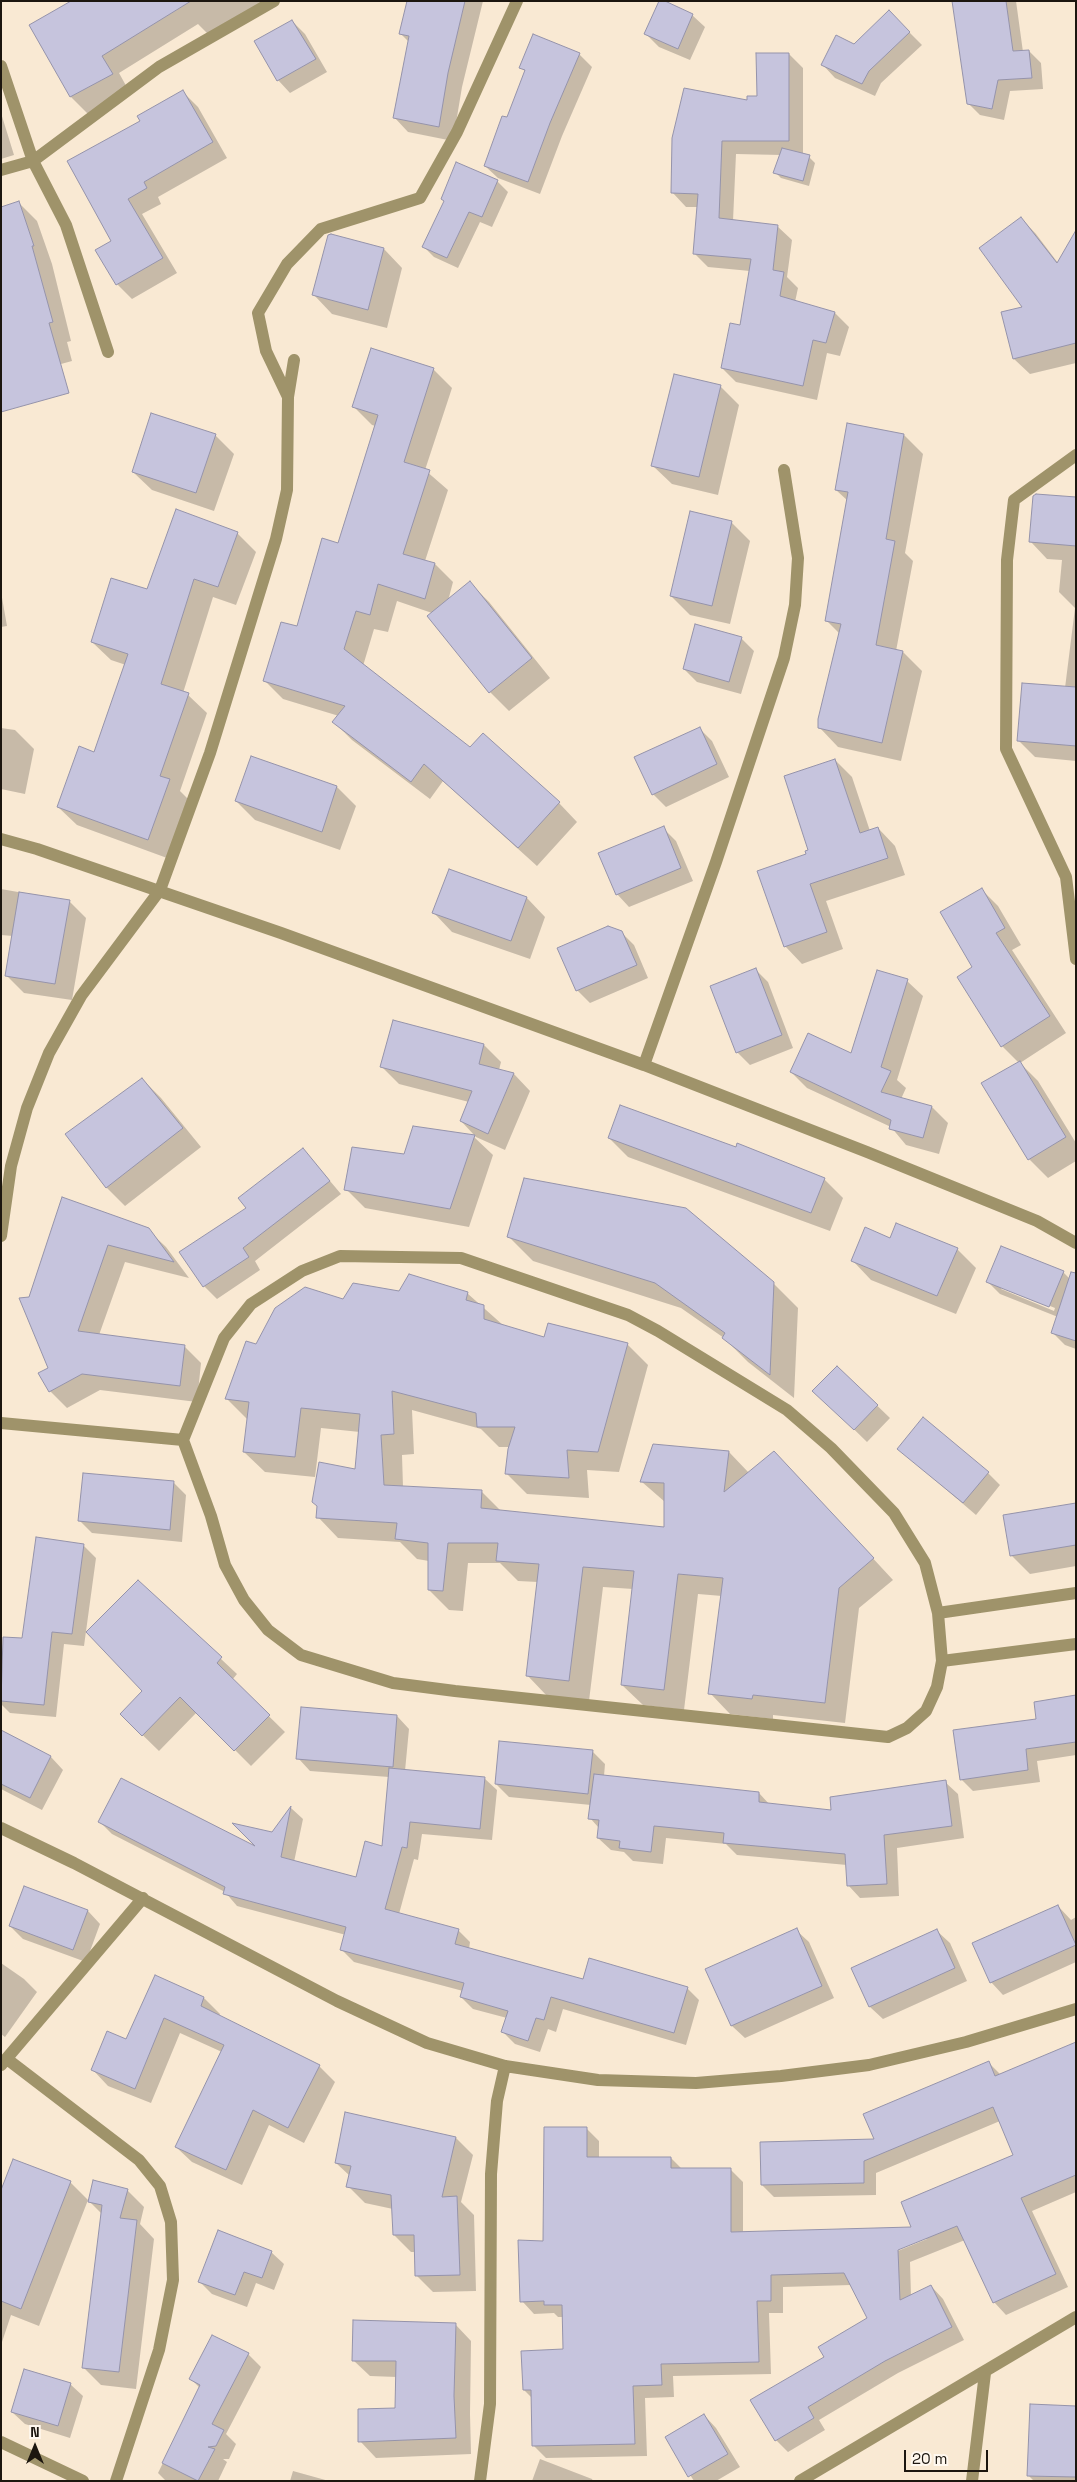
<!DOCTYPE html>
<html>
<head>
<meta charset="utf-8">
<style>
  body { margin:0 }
  #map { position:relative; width:1077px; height:2482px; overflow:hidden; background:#f9e9d3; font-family:"Space Grotesk",sans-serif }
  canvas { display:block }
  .frame { position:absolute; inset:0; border:2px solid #1c160f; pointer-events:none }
  .north { position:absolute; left:10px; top:2422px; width:50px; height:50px; -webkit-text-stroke:4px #fff8ef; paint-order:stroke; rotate:0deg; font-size:14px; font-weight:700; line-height:20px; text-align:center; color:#1c160f }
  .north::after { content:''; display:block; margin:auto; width:18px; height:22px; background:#1c160f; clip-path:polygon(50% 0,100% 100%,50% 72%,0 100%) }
  .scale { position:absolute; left:904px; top:2450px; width:84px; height:22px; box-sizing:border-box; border:2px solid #1c160f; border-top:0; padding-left:6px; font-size:15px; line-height:18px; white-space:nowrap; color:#1c160f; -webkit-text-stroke:4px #fff8ef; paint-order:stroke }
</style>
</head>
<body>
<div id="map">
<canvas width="1077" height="2482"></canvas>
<div class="frame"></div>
<div class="north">N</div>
<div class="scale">20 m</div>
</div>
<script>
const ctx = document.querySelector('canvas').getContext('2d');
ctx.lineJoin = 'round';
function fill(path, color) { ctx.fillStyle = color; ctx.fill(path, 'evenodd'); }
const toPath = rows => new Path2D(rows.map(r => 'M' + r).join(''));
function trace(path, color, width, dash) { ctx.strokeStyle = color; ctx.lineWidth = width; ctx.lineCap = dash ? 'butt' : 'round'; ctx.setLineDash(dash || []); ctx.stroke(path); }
fill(toPath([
  [79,1,260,1,263,7,208,34,198,24,119,73,129,91,88,114,71,97,30,26],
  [408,1,483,1,462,87,453,141,408,132,394,117,409,42,400,33],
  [954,1,1016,1,1023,52,1029,51,1041,63,1043,89,1010,91,1004,120,980,115,968,103],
  [889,12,922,45,881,83,875,96,835,78,823,65,854,45],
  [692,15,705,27,690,60,659,47,646,34],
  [292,21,305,34,327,72,290,93,278,80],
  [534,36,579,54,592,67,562,136,540,194,498,178,485,166,507,119,526,72,521,68],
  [789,54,803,68,803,155,809,157,815,163,809,186,781,178,775,172,781,155,736,154,733,221,777,226,792,240,787,277,798,288,795,302,835,313,849,327,840,356,827,353,817,400,736,382,722,368,741,327,750,271,708,267,694,253,698,207,686,207,672,192,748,102,758,98],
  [183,92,198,107,227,158,158,197,161,204,142,214,177,273,132,299,117,284,113,242,141,122],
  [1,113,14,155,1,159],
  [497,181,508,192,492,227,480,222,458,268,434,257,423,246,445,202,442,199],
  [18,202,37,221,52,264,71,341,67,342,72,361,6,379],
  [1021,218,1036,234,1058,263,1076,235,1076,363,1030,374,1014,359,1024,308],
  [384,249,402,268,387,328,332,314,314,295],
  [433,369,452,388,425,470,448,490,425,561,435,564,453,582,448,601,470,583,489,602,550,678,509,711,490,692,428,616,432,613,397,601,388,632,374,629,363,666,470,748,559,803,577,822,537,866,443,781,430,799,352,740,334,722,339,716,283,699,264,680,298,628,339,544,376,426,372,425,353,406],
  [720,386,739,405,718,495,672,484,653,466],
  [215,435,234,454,214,511,152,490,133,472],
  [904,435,923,454,905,553,913,561,896,651,903,652,922,671,901,761,838,747,820,728,840,634,826,620,848,501,836,490],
  [1076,499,1076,761,1035,757,1019,741,1065,688,1075,608,1059,592,1062,560,1047,559,1031,542],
  [731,522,750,541,730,624,690,615,671,596],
  [237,533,256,552,236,605,213,597,183,693,188,695,207,713,180,791,188,799,167,858,77,825,58,807,95,753,126,665,111,660,92,642,148,591],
  [1,592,7,626,1,627],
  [741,638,754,651,741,694,697,682,684,669],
  [1,728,15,730,34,749,25,794,1,789],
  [699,728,712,741,729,777,666,807,653,794],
  [251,758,337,787,356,806,340,850,255,820,236,801],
  [835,760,852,777,870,831,878,828,895,846,905,875,826,901,843,949,802,964,785,946],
  [663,828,676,841,693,881,629,907,617,894],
  [449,870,527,898,545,917,530,959,452,932,434,913],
  [1,889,69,901,86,918,72,1000,24,993,7,976,13,936,1,935],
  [982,890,998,906,1021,945,1012,950,1066,1033,1020,1063,1038,1081,1076,1143,1076,1161,1048,1178,1029,1159,983,1084,1019,1063,1002,1046,958,978,974,968],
  [621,932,634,945,648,978,590,1003,577,990],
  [756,970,768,982,793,1048,750,1065,737,1052],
  [907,981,923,996,897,1080,906,1088,901,1099,932,1107,948,1123,939,1154,906,1145,891,1127,807,1088,791,1072,852,1054],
  [394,1021,484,1045,501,1062,499,1070,514,1074,530,1091,505,1150,476,1137,461,1121,469,1102,399,1084,382,1067],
  [142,1079,161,1098,201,1147,125,1206,107,1188,66,1134],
  [474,1137,493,1155,469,1227,365,1208,346,1189,405,1155],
  [609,1138,824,1179,843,1198,830,1231,628,1157],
  [303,1149,341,1194,255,1261,260,1270,217,1299,204,1286,181,1253,248,1208],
  [63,1199,148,1230,166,1247,189,1278,125,1262,99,1335,184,1346,201,1363,197,1402,100,1390,67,1408,50,1391,49,1369,30,1298],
  [509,1237,773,1283,798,1308,794,1398,748,1362,724,1338,681,1308,533,1261],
  [957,1249,976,1268,956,1314,871,1280,853,1261],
  [1063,1272,1076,1285,1076,1349,1065,1345,1053,1333,1058,1317,1000,1294,987,1281],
  [1001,1286,1055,1308,1054,1311,1001,1289],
  [399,1292,467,1293,504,1326,545,1339,627,1344,648,1365,619,1472,587,1470,589,1498,527,1494,506,1473,510,1447,499,1447,481,1429,412,1410,414,1454,402,1455,403,1487,481,1491,501,1511,665,1528,665,1502,642,1482,654,1446,729,1452,749,1473,794,1473,893,1580,859,1608,845,1723,773,1715,773,1719,730,1714,710,1693,722,1596,698,1594,684,1710,643,1705,622,1685,633,1589,603,1587,589,1701,547,1696,527,1675,538,1582,518,1581,500,1563,468,1563,463,1611,449,1610,429,1590,429,1561,417,1559,400,1542,338,1538,318,1517,356,1471,360,1432,321,1428,315,1477,265,1472,244,1452,248,1420,227,1399,257,1346,344,1300],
  [837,1367,890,1418,867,1442,827,1403],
  [899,1449,988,1473,1000,1485,976,1515],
  [174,1483,186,1495,182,1542,92,1533,79,1520],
  [1076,1505,1076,1566,1030,1574,1011,1555],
  [83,1545,96,1558,84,1646,64,1644,56,1717,10,1713,1,1704,4,1638,23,1640],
  [138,1581,237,1674,232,1680,285,1732,251,1766,197,1712,159,1751,121,1714,144,1691],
  [1076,1697,1076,1755,1037,1761,1040,1782,973,1791,961,1779,1037,1720],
  [397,1716,409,1729,405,1771,484,1778,497,1790,492,1840,422,1834,418,1860,414,1859,399,1914,458,1930,470,1942,469,1949,584,1981,687,1988,699,2000,686,2045,563,2009,556,2032,548,2029,540,2052,515,2044,503,2032,507,2018,473,2009,461,1997,463,1991,354,1962,342,1950,346,1935,237,1906,225,1892,112,1834,100,1822,259,1849,291,1808,303,1819,294,1862,357,1879,383,1847,389,1777,310,1771,298,1758],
  [1,1732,51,1757,63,1770,42,1810,1,1789],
  [592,1751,605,1764,604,1776,759,1793,770,1805,833,1811,945,1782,958,1794,964,1838,897,1848,899,1896,860,1898,848,1885,847,1865,737,1855,726,1844,666,1838,663,1864,633,1861,624,1852,611,1850,598,1838,599,1828,590,1818,591,1805,509,1797,496,1784],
  [25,1888,88,1911,100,1924,86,1962,23,1939,10,1926],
  [1058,1906,1071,1920,1076,1917,1076,1962,1003,1995,991,1982],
  [796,1930,809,1942,834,1998,745,2038,732,2026,707,1970],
  [937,1931,950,1943,967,1981,883,2019,870,2007,853,1968],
  [1,1963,24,1979,37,1992,5,2037,1,2034],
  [156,1977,204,1998,220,2014,219,2016,319,2066,335,2082,304,2143,269,2125,242,2185,192,2162,176,2147,222,2052,180,2033,151,2103,108,2086,93,2070,126,2040],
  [1076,2044,1076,2192,1032,2211,1068,2287,1006,2315,994,2302,965,2240,910,2262,911,2296,931,2286,943,2299,964,2340,898,2373,819,2420,825,2430,788,2452,776,2440,826,2358,868,2318,851,2285,783,2287,783,2313,769,2313,771,2374,673,2376,674,2397,645,2398,647,2456,546,2458,534,2446,532,2398,524,2390,564,2350,564,2317,558,2317,554,2313,534,2314,522,2301,586,2128,599,2141,599,2158,671,2158,682,2169,730,2169,743,2182,743,2233,913,2228,1015,2156,1000,2121,876,2173,876,2195,774,2197,762,2185,875,2140,989,2063,1001,2075],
  [921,2239,927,2239,893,2253,892,2251],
  [346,2114,456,2138,473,2155,461,2202,474,2215,476,2291,433,2292,416,2275,416,2252,411,2252,394,2235,393,2209,365,2203,348,2186,350,2176,336,2163],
  [70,2182,88,2200,39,2326,11,2315,1,2345,1,2194],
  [127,2190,144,2207,140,2224,154,2239,136,2389,101,2385,84,2368,102,2214,89,2201],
  [271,2252,284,2264,274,2290,256,2283,247,2307,212,2294,199,2281],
  [455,2324,471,2341,470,2414,471,2454,376,2458,360,2441,396,2409,397,2377,370,2376,353,2360],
  [248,2354,261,2367,226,2434,236,2444,229,2459,223,2459,227,2462,218,2481,166,2481,158,2473,200,2388,191,2379],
  [70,2384,83,2396,70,2438,25,2424,12,2412],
  [1076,2407,1076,2481,1034,2481,1028,2475],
  [704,2415,716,2428,740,2467,716,2481,694,2481,666,2437],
  [540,2459,592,2479,593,2481,532,2481],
  [293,2471,329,2481,290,2481]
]), '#0003');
const building = toPath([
  [71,1,191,1,102,56,113,74,70,97,29,25,71,1],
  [407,1,465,1,448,73,439,127,393,118,409,36,399,34,407,1],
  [659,1,665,1,693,14,678,49,644,34,659,1],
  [952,1,1006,1,1013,51,1029,50,1032,78,998,80,992,109,967,104,952,1],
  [889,10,910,32,869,71,862,84,821,65,836,35,854,44,889,10],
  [292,20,316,59,277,81,254,41,292,20],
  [533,34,580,53,550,123,528,182,484,166,502,116,507,117,525,70,519,68,533,34],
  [756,53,789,53,789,141,722,141,719,218,778,225,773,270,784,272,780,296,835,312,826,343,813,340,803,386,721,368,730,323,740,325,751,259,693,254,698,194,671,193,672,138,684,88,747,100,747,96,757,96,756,53],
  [183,90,213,142,144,182,147,188,128,199,163,258,116,285,95,250,111,241,67,161,140,121,137,116,183,90],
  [782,148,810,155,803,181,773,173,782,148],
  [456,162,498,180,482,217,469,212,447,258,422,247,444,201,441,199,456,162],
  [19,201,34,246,32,246,53,322,49,323,69,393,1,412,1,207,19,201],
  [1021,217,1057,263,1076,230,1076,343,1013,359,1001,312,1022,307,979,248,1021,217],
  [331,234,384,248,368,310,312,295,328,235,331,234],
  [371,348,434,368,404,462,430,470,403,554,435,563,425,599,378,584,370,615,356,611,344,649,470,747,483,733,560,802,518,848,424,764,411,782,332,722,345,706,263,681,281,622,297,626,322,538,338,543,378,415,352,407,371,348],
  [674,374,721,385,699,477,651,466,674,374],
  [151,413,216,434,196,493,132,472,151,413],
  [847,423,904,434,886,539,895,541,876,645,903,651,882,743,818,728,818,719,841,624,825,621,848,492,835,490,847,423],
  [1036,494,1076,497,1076,546,1029,542,1033,496,1036,494],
  [176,509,238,532,218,587,194,579,161,684,189,693,160,776,170,779,148,840,57,807,79,746,94,752,128,654,91,642,111,578,147,589,176,509],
  [690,511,732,521,712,606,670,596,690,511],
  [470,581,532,658,489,693,427,616,470,581],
  [695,624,742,637,729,682,683,669,695,624],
  [1022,683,1076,687,1076,746,1017,741,1022,683],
  [700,727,717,764,652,795,634,757,700,727],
  [251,756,337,786,322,832,235,801,251,756],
  [835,759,860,833,878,827,888,858,810,884,827,932,784,947,757,871,806,854,805,851,808,850,784,776,835,759],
  [664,826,681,868,616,895,598,853,664,826],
  [449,869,527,897,511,941,432,913,449,869],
  [982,888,1005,928,996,933,1050,1016,1001,1047,957,977,972,967,940,912,982,888],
  [19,892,70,900,55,984,5,976,19,892],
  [608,926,622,931,637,965,576,991,557,948,608,926],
  [756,968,782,1035,736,1053,710,986,756,968],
  [877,970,908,979,881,1067,891,1071,881,1092,932,1106,923,1138,889,1129,891,1120,790,1072,808,1033,851,1053,877,970],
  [393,1020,484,1044,479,1064,514,1073,488,1134,460,1121,472,1091,380,1067,393,1020],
  [1020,1061,1066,1137,1028,1160,981,1083,1020,1061],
  [142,1078,183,1128,106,1188,65,1134,142,1078],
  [620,1105,736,1147,737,1143,825,1178,811,1213,608,1138,620,1105],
  [413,1126,475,1135,450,1209,344,1190,352,1147,404,1154,413,1126],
  [303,1148,330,1181,243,1248,249,1257,203,1287,179,1252,246,1208,238,1198,303,1148],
  [524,1178,686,1208,774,1282,770,1375,722,1338,725,1333,655,1283,507,1237,524,1178],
  [62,1197,149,1228,174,1262,108,1245,78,1331,185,1345,180,1386,82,1374,49,1392,38,1373,48,1368,19,1298,29,1297,62,1197],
  [896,1223,958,1248,937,1296,851,1261,865,1227,890,1238,896,1223],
  [1001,1246,1064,1271,1049,1307,986,1282,1001,1246],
  [1071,1272,1076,1273,1076,1341,1051,1333,1071,1272],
  [409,1274,468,1292,466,1300,484,1305,484,1319,544,1337,548,1323,628,1343,598,1452,567,1450,569,1478,505,1474,508,1449,515,1427,477,1427,476,1413,392,1391,394,1434,381,1435,384,1485,482,1490,481,1508,664,1527,664,1483,640,1482,653,1444,729,1451,724,1492,774,1451,874,1558,839,1588,825,1703,753,1695,752,1699,708,1694,723,1578,678,1574,664,1690,621,1685,634,1571,583,1567,569,1681,526,1676,539,1564,496,1561,498,1543,448,1543,443,1591,428,1590,428,1543,395,1539,397,1523,316,1518,317,1506,312,1502,319,1462,355,1469,360,1414,301,1408,295,1457,243,1452,249,1402,225,1399,246,1341,256,1344,275,1308,305,1287,343,1299,353,1283,399,1291,409,1274],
  [837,1366,878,1405,854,1430,812,1391,837,1366],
  [923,1417,989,1472,963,1503,897,1449,923,1417],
  [83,1473,174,1481,170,1530,78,1521,83,1473],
  [1076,1503,1076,1545,1010,1556,1003,1515,1076,1503],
  [36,1537,84,1544,72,1634,52,1632,44,1705,1,1701,3,1637,22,1638,36,1537],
  [138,1580,222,1657,217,1663,270,1715,234,1751,180,1697,142,1736,120,1714,142,1691,86,1632,138,1580],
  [1076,1695,1076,1742,1026,1749,1028,1770,960,1780,953,1730,1036,1719,1034,1702,1076,1695],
  [301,1707,397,1715,393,1767,296,1759,301,1707],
  [1,1730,51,1756,30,1798,1,1784,1,1730],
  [499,1741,593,1750,588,1794,495,1784,499,1741],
  [389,1768,485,1777,480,1829,410,1822,407,1848,402,1847,385,1909,459,1929,455,1944,583,1979,589,1958,688,1987,674,2033,551,1997,544,2020,536,2018,528,2041,501,2032,508,2011,460,1997,464,1983,340,1950,346,1927,223,1894,225,1887,98,1822,121,1778,255,1846,232,1823,272,1832,291,1806,281,1857,356,1877,365,1841,382,1846,389,1768],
  [594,1774,759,1792,759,1802,831,1810,830,1797,946,1780,952,1826,884,1835,887,1884,847,1886,845,1854,723,1843,724,1833,654,1826,651,1852,619,1848,620,1841,597,1838,599,1820,588,1819,594,1774],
  [24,1886,88,1910,73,1950,9,1926,24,1886],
  [1058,1905,1076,1945,990,1983,972,1943,1058,1905],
  [797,1928,822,1986,731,2026,705,1969,797,1928],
  [937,1929,955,1968,869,2007,851,1968,937,1929],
  [155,1975,204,1997,201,2006,320,2065,288,2128,253,2110,226,2170,175,2147,224,2045,164,2018,135,2089,91,2070,107,2031,126,2039,155,1975],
  [1076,2042,1076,2175,1021,2198,1056,2274,993,2303,957,2226,898,2250,900,2300,931,2285,952,2327,885,2361,808,2407,814,2418,775,2441,750,2400,824,2357,818,2347,867,2318,844,2273,771,2275,771,2301,757,2301,759,2362,661,2364,662,2385,633,2386,635,2444,532,2446,531,2390,523,2390,521,2351,563,2349,562,2305,544,2305,544,2301,520,2302,518,2240,543,2241,544,2127,587,2127,587,2157,671,2157,671,2168,731,2168,731,2232,911,2227,901,2202,1013,2155,993,2107,864,2161,864,2183,761,2185,760,2142,874,2139,863,2114,989,2061,995,2076,1076,2042],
  [345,2112,456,2137,442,2197,457,2196,460,2275,415,2276,414,2235,393,2235,391,2195,346,2187,351,2166,335,2163,345,2112],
  [13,2159,71,2181,21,2309,1,2301,1,2190,13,2159],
  [93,2180,128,2189,120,2218,137,2220,119,2372,82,2368,102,2205,88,2202,93,2180],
  [218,2230,272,2251,262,2278,244,2272,235,2295,198,2282,218,2230],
  [353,2320,456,2323,454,2396,456,2438,358,2442,358,2409,395,2408,396,2361,352,2361,353,2320],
  [212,2335,249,2353,212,2424,224,2430,216,2446,208,2447,215,2449,198,2481,162,2463,200,2385,189,2379,212,2335],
  [24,2369,71,2383,58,2426,11,2412,24,2369],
  [1030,2404,1076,2406,1076,2477,1027,2476,1030,2404],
  [704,2414,728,2454,688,2477,665,2437,704,2414]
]);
fill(building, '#c6c4dd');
trace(building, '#9593aa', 1);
trace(toPath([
  [1,66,33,161,66,225,108,352],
  [1,170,33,161,159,67,274,1],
  [288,397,266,351,258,313,287,264,321,229,420,198,457,132,517,1],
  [1076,455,1014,500,1007,560,1006,749,1066,877,1076,959],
  [1,839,37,849,281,933,644,1065,867,1152,1037,1221,1076,1243],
  [644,1065,716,862,784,658,795,605,798,558,784,470],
  [1,1236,11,1166,27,1108,49,1053,81,996,160,890,210,753,276,539,287,490,288,397,294,360],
  [340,1256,461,1258,628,1315,658,1331,787,1410,831,1448,894,1513,925,1563,938,1613,942,1661,937,1687,926,1711,907,1728,888,1737,455,1691,393,1683,301,1655,268,1630,244,1600,225,1565,211,1516,183,1440,224,1338,251,1304,302,1271,340,1256],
  [1,1423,183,1440],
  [938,1613,1076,1593],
  [942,1661,1076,1644],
  [1,1828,74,1863,337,2001,427,2043,505,2066,598,2080,696,2083,781,2076,869,2065,966,2042,1076,2009],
  [7,2059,139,2160,160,2186,171,2222,173,2280,159,2350,116,2481],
  [1,2065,143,1898],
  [1,2442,83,2481],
  [480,2481,490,2404,491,2174,497,2101,505,2066],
  [800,2481,1076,2317],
  [972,2481,985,2373]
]), '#9f936a', 12);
</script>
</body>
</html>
